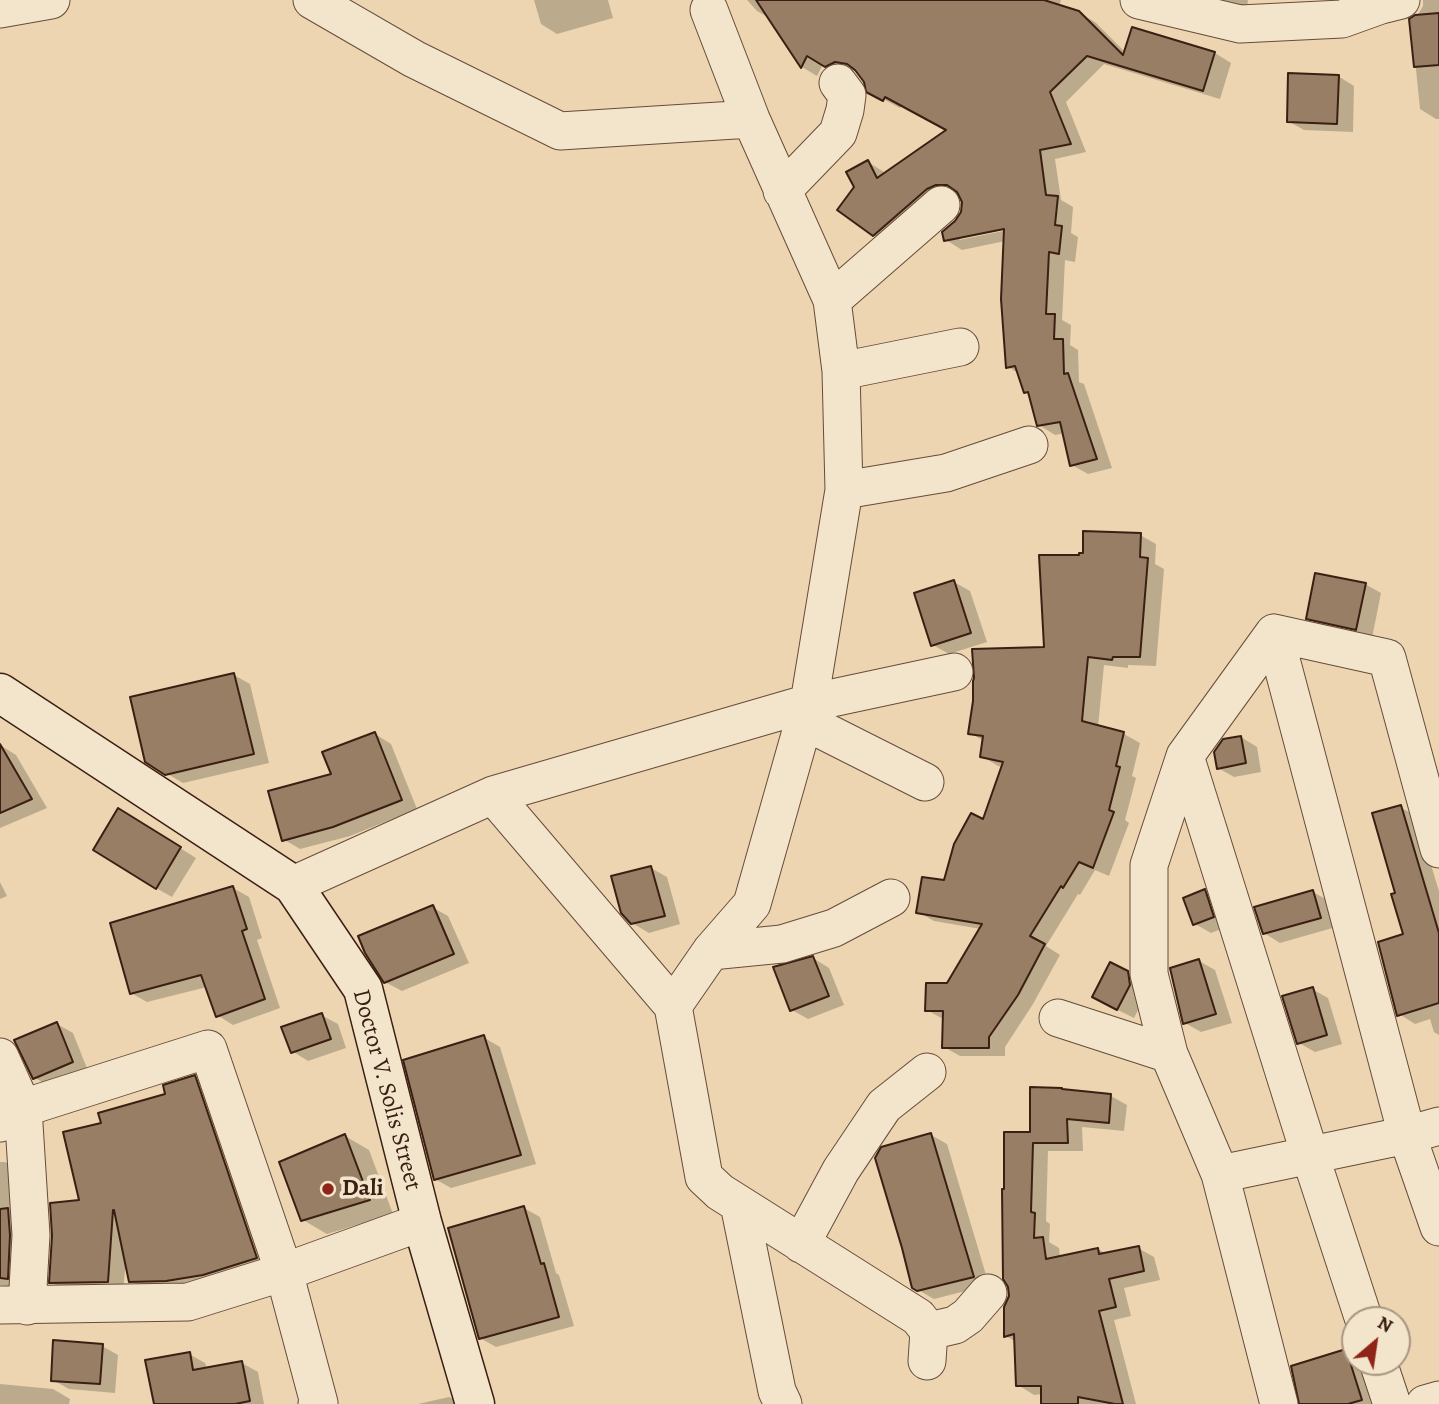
<!DOCTYPE html>
<html>
<head>
<meta charset="utf-8">
<style>
  body { margin:0 }
  #map { position:relative; width:1439px; height:1404px; overflow:hidden; background:#ecd5b0; font-family:Alegreya,serif }
  canvas { display:block }
  .north { position:absolute; left:1341px; top:1306px; width:70px; height:70px; box-sizing:border-box; background:#f3e4cc; border:2px solid #a99582; border-radius:50%; rotate:29deg; font-size:19px; font-weight:700; line-height:28px; text-align:center; color:#3a1f13 }
  .north::after { content:''; display:block; margin:auto; width:24px; height:32px; background:#8f2418; clip-path:polygon(50% 0,100% 100%,50% 72%,0 100%) }
</style>
</head>
<body>
<div id="map">
<canvas width="1439" height="1404"></canvas>
<div class="north">N</div>
</div>
<script>
const ctx = document.querySelector('canvas').getContext('2d');
ctx.lineJoin = 'round';
function fill(path, color) { ctx.fillStyle = color; ctx.fill(path, 'evenodd'); }
const toPath = rows => new Path2D(rows.map(r => 'M' + r).join(''));
function trace(path, color, width, dash) { ctx.strokeStyle = color; ctx.lineWidth = width; ctx.lineCap = dash ? 'butt' : 'round'; ctx.setLineDash(dash || []); ctx.stroke(path); }
function write(font, color, halo, rows, align = 'center') {
  ctx.font = font + ' Alegreya,serif'; ctx.lineWidth = 7; ctx.setLineDash([]); ctx.textBaseline = 'middle'; ctx.strokeStyle = halo; ctx.fillStyle = color; for (const [text, x, y, turn = 0] of rows) {
    ctx.save(); ctx.translate(x, y); ctx.rotate((+turn || 0) * Math.PI / 180); ctx.textAlign = isNaN(turn) ? turn : align; if (halo) ctx.strokeText(text, 0, 0); ctx.fillText(text, 0, 0); ctx.restore();
  }
}
fill(toPath([
  [534,0,608,0,613,18,557,34,541,24],
  [747,0,1061,0,1059,6,1078,12,1095,22,1126,53,1215,53,1231,63,1220,99,1104,64,1066,102,1086,152,1055,159,1061,200,1073,207,1071,233,1078,237,1075,262,1065,260,1062,320,1071,325,1070,345,1078,350,1079,382,1084,384,1112,468,1088,474,1072,465,1065,433,1055,435,1039,425,1031,394,1026,392,1020,374,1008,367,1005,241,962,250,946,240,962,213,963,201,960,193,953,193,890,244,874,235,856,187,868,162,884,172,885,174,949,130,902,105,900,108,868,91,865,82,858,71,852,71,842,75,823,64,817,76,802,67,771,19,757,11],
  [1012,226,1013,229,959,240,964,236],
  [1213,0,1248,0,1247,8],
  [1423,0,1439,0,1439,119,1436,119,1420,109,1411,20,1417,16,1423,6],
  [1338,76,1354,86,1353,132,1304,130,1288,121],
  [1140,535,1156,544,1155,564,1164,569,1156,666,1128,665,1128,668,1104,665,1098,727,1124,734,1140,743,1132,776,1136,778,1125,820,1129,823,1109,876,1095,870,1080,895,1078,894,1046,946,1060,955,1033,1004,1005,1047,1005,1056,960,1056,944,1047,943,1019,927,1010,948,985,981,929,934,921,918,912,946,882,984,822,1003,767,998,766,982,756,984,741,970,733,1046,649,1081,557],
  [954,582,970,591,987,642,949,654,933,645],
  [1365,584,1381,593,1372,638,1324,627,1308,618],
  [234,675,250,684,269,763,183,783,166,773],
  [375,734,391,744,417,809,350,836,300,849,283,839,333,775],
  [1241,737,1257,747,1261,772,1234,777,1218,768],
  [0,745,16,755,47,808,0,828],
  [1400,807,1416,816,1439,891,1439,1035,1434,1032,1430,1019,1415,1024,1399,1014,1404,936,1397,894],
  [135,820,196,858,172,897,156,888],
  [651,868,667,877,680,924,649,933,632,923],
  [0,882,7,896,0,899],
  [233,888,249,897,262,938,257,940,280,1008,233,1025,217,1015,207,987,147,1002,131,993],
  [1205,891,1221,901,1229,926,1211,933,1195,924],
  [1313,892,1329,901,1336,927,1280,943,1264,933],
  [432,907,448,916,469,963,402,991,385,982],
  [813,958,829,968,844,1005,808,1019,792,1010],
  [1199,961,1215,970,1232,1023,1201,1032,1185,1023],
  [1127,972,1144,982,1146,994,1134,1018,1110,1006],
  [1312,989,1328,998,1342,1044,1315,1052,1299,1043],
  [321,1015,338,1024,346,1048,308,1061,292,1051],
  [57,1024,73,1033,88,1071,50,1087,34,1077,21,1047,14,1040],
  [483,1037,500,1047,536,1164,451,1188,435,1179],
  [195,1077,211,1086,272,1267,220,1283,147,1290,131,1281,126,1261,123,1291,67,1291,51,1282,81,1202,103,1125,168,1096],
  [1064,1091,1111,1096,1127,1105,1124,1131,1082,1127,1083,1151,1048,1151,1046,1221,1050,1224,1049,1242,1059,1248,1060,1257,1098,1249,1106,1254,1138,1248,1154,1257,1160,1280,1124,1288,1131,1316,1114,1320,1136,1404,1043,1404,1043,1394,1034,1395,1018,1385,1016,1342,1006,1336,1031,1134],
  [931,1135,947,1144,989,1285,934,1299,913,1287],
  [345,1136,369,1150,393,1214,327,1234,303,1220],
  [0,1162,5,1162,21,1171,23,1287,0,1285],
  [524,1208,540,1217,556,1273,559,1275,574,1326,496,1347,480,1338],
  [102,1346,118,1355,115,1393,69,1389,53,1380],
  [1346,1351,1355,1356,1355,1362,1363,1362,1376,1404,1301,1404],
  [189,1354,205,1363,207,1369,242,1363,258,1372,264,1404,156,1404],
  [0,1384,53,1389,70,1399,69,1404,0,1404],
  [449,1397,462,1404,418,1404]
]), '#0003');
const building = toPath([
  [756,0,1044,0,1079,11,1123,55,1132,27,1215,52,1203,91,1087,56,1050,92,1071,144,1040,150,1046,195,1058,196,1055,225,1062,226,1059,254,1049,252,1046,314,1055,314,1054,339,1063,339,1064,374,1068,373,1097,459,1070,466,1060,422,1037,426,1028,392,1024,393,1015,366,1006,368,1001,299,1004,229,944,241,942,232,955,221,961,212,962,202,957,192,947,185,936,185,927,189,873,236,837,210,854,187,846,172,868,160,877,178,946,130,885,97,883,101,866,92,864,82,855,70,847,64,835,62,825,67,807,56,801,68,756,0],
  [1439,13,1439,65,1414,67,1409,19,1415,15,1439,13],
  [1288,73,1339,75,1337,124,1287,122,1288,73],
  [1083,531,1141,533,1140,557,1148,558,1140,657,1113,657,1112,660,1088,657,1082,721,1124,732,1116,766,1120,767,1109,810,1114,812,1093,868,1079,862,1063,888,1061,886,1030,936,1045,944,1018,995,989,1037,989,1048,942,1048,943,1011,925,1011,926,983,947,983,982,924,916,913,922,877,944,880,954,844,971,813,983,819,1003,762,980,757,983,736,968,734,973,701,973,681,974,678,972,649,1044,647,1039,555,1079,555,1079,553,1083,553,1083,531],
  [1315,573,1366,583,1356,630,1306,619,1315,573],
  [954,580,971,633,931,646,914,593,954,580],
  [234,673,254,754,165,775,145,762,130,697,234,673],
  [375,732,402,800,333,827,282,841,268,791,331,774,322,752,375,732],
  [1241,736,1246,763,1217,769,1214,752,1223,739,1241,736],
  [0,744,32,799,0,813,0,744],
  [1401,805,1439,933,1439,1003,1397,1016,1378,942,1403,934,1391,894,1395,893,1372,813,1401,805],
  [118,808,181,847,156,889,93,850,118,808],
  [651,866,665,916,631,924,621,913,611,876,651,866],
  [233,886,247,929,242,931,265,999,216,1017,201,975,130,994,110,923,233,886],
  [1205,889,1214,917,1193,925,1183,898,1205,889],
  [1313,890,1321,918,1263,934,1254,907,1313,890],
  [433,905,454,954,384,983,365,953,358,936,433,905],
  [813,956,829,996,790,1011,773,967,813,956],
  [1199,959,1216,1014,1183,1024,1170,968,1199,959],
  [1110,962,1128,971,1130,985,1117,1010,1092,997,1110,962],
  [1313,987,1327,1035,1297,1044,1282,996,1313,987],
  [322,1013,331,1039,291,1053,281,1027,322,1013],
  [57,1022,73,1062,33,1079,14,1040,57,1022],
  [484,1035,521,1155,434,1180,403,1060,484,1035],
  [195,1075,257,1258,203,1275,166,1281,129,1282,114,1210,113,1210,108,1282,49,1283,52,1236,50,1203,79,1200,63,1132,101,1123,98,1113,165,1094,163,1085,195,1075],
  [1030,1087,1062,1088,1062,1089,1111,1094,1109,1123,1067,1119,1068,1143,1033,1143,1031,1212,1035,1213,1034,1238,1043,1237,1046,1259,1098,1248,1099,1254,1139,1246,1144,1271,1109,1279,1116,1307,1099,1311,1123,1404,1115,1404,1078,1397,1078,1404,1041,1404,1041,1386,1016,1386,1014,1334,1004,1337,1004,1307,1009,1296,1008,1287,1003,1279,1002,1189,1004,1189,1004,1132,1030,1132,1030,1087],
  [931,1133,974,1277,917,1291,912,1288,902,1248,875,1158,881,1147,931,1133],
  [345,1134,370,1200,301,1221,279,1162,345,1134],
  [524,1206,541,1264,544,1263,559,1317,479,1339,448,1228,524,1206],
  [8,1208,10,1235,8,1279,0,1278,0,1209,8,1208],
  [53,1340,103,1344,100,1384,51,1381,53,1340],
  [1346,1349,1362,1400,1348,1404,1299,1404,1291,1366,1346,1349],
  [190,1352,193,1370,242,1361,250,1401,235,1404,154,1404,145,1360,190,1352]
]);
fill(building, '#977e65');
trace(building, '#3a1f13', 2);
const street = toPath([
  [312,0,414,59,560,131,751,119],
  [1139,0,1240,24,1342,19,1381,5,1401,0],
  [0,9,51,0],
  [782,191,838,133,845,110,847,95,838,83],
  [832,300,941,205],
  [841,371,960,347],
  [844,490,946,473,1029,445],
  [1274,633,1407,1135,1439,1227],
  [804,721,925,782],
  [1185,756,1310,1155,1364,1320],
  [493,795,673,1006,704,1177,720,1192,918,1317,929,1331,927,1361],
  [293,885,493,795,809,703,954,672],
  [711,951,782,944,834,928,891,898],
  [673,1006,711,951,752,904,809,703,844,490,841,371,832,300,751,119,709,10],
  [1058,1018,1169,1054],
  [0,1057,23,1108,31,1235,27,1306],
  [0,1123,23,1108,208,1049,284,1272,319,1403,317,1404],
  [1220,1174,1407,1135,1439,1126],
  [739,1204,777,1391,783,1404],
  [801,1244,841,1170,884,1106,927,1072],
  [0,1305,188,1302,284,1272,422,1222],
  [929,1331,955,1325,968,1316,988,1293],
  [1378,1362,1392,1404],
  [1279,1404,1220,1174,1169,1054,1149,974,1149,865,1185,756,1274,633,1387,658,1439,849],
  [1425,1404,1439,1400]
]);
const secondary = toPath([
  [0,693,293,885,363,989,422,1222,475,1404]
]);
trace(street, '#664c3a', 39);
trace(secondary, '#3a1f13', 41);
trace(street, '#f3e4cc', 37);
trace(secondary, '#f3e4cc', 38);
for (const [x, y, r, color] of [
  [328,1189,7,"#8f2418"]
]) { const dot = new Path2D(); dot.arc(x, y, r, 0, 2 * Math.PI); ctx.fillStyle = color; ctx.fill(dot); trace(dot, '#f3e4cc', 2.5); }
write('24px', '#3a1f13', '#f3e4cc', [
  ["Doctor V. Solis Street",386,1090,75]
]);
write('bold 24px', '#3a1f13', '#f3e4cc', [
  ["Dali",342,1189]
], 'left');
</script>
</body>
</html>
